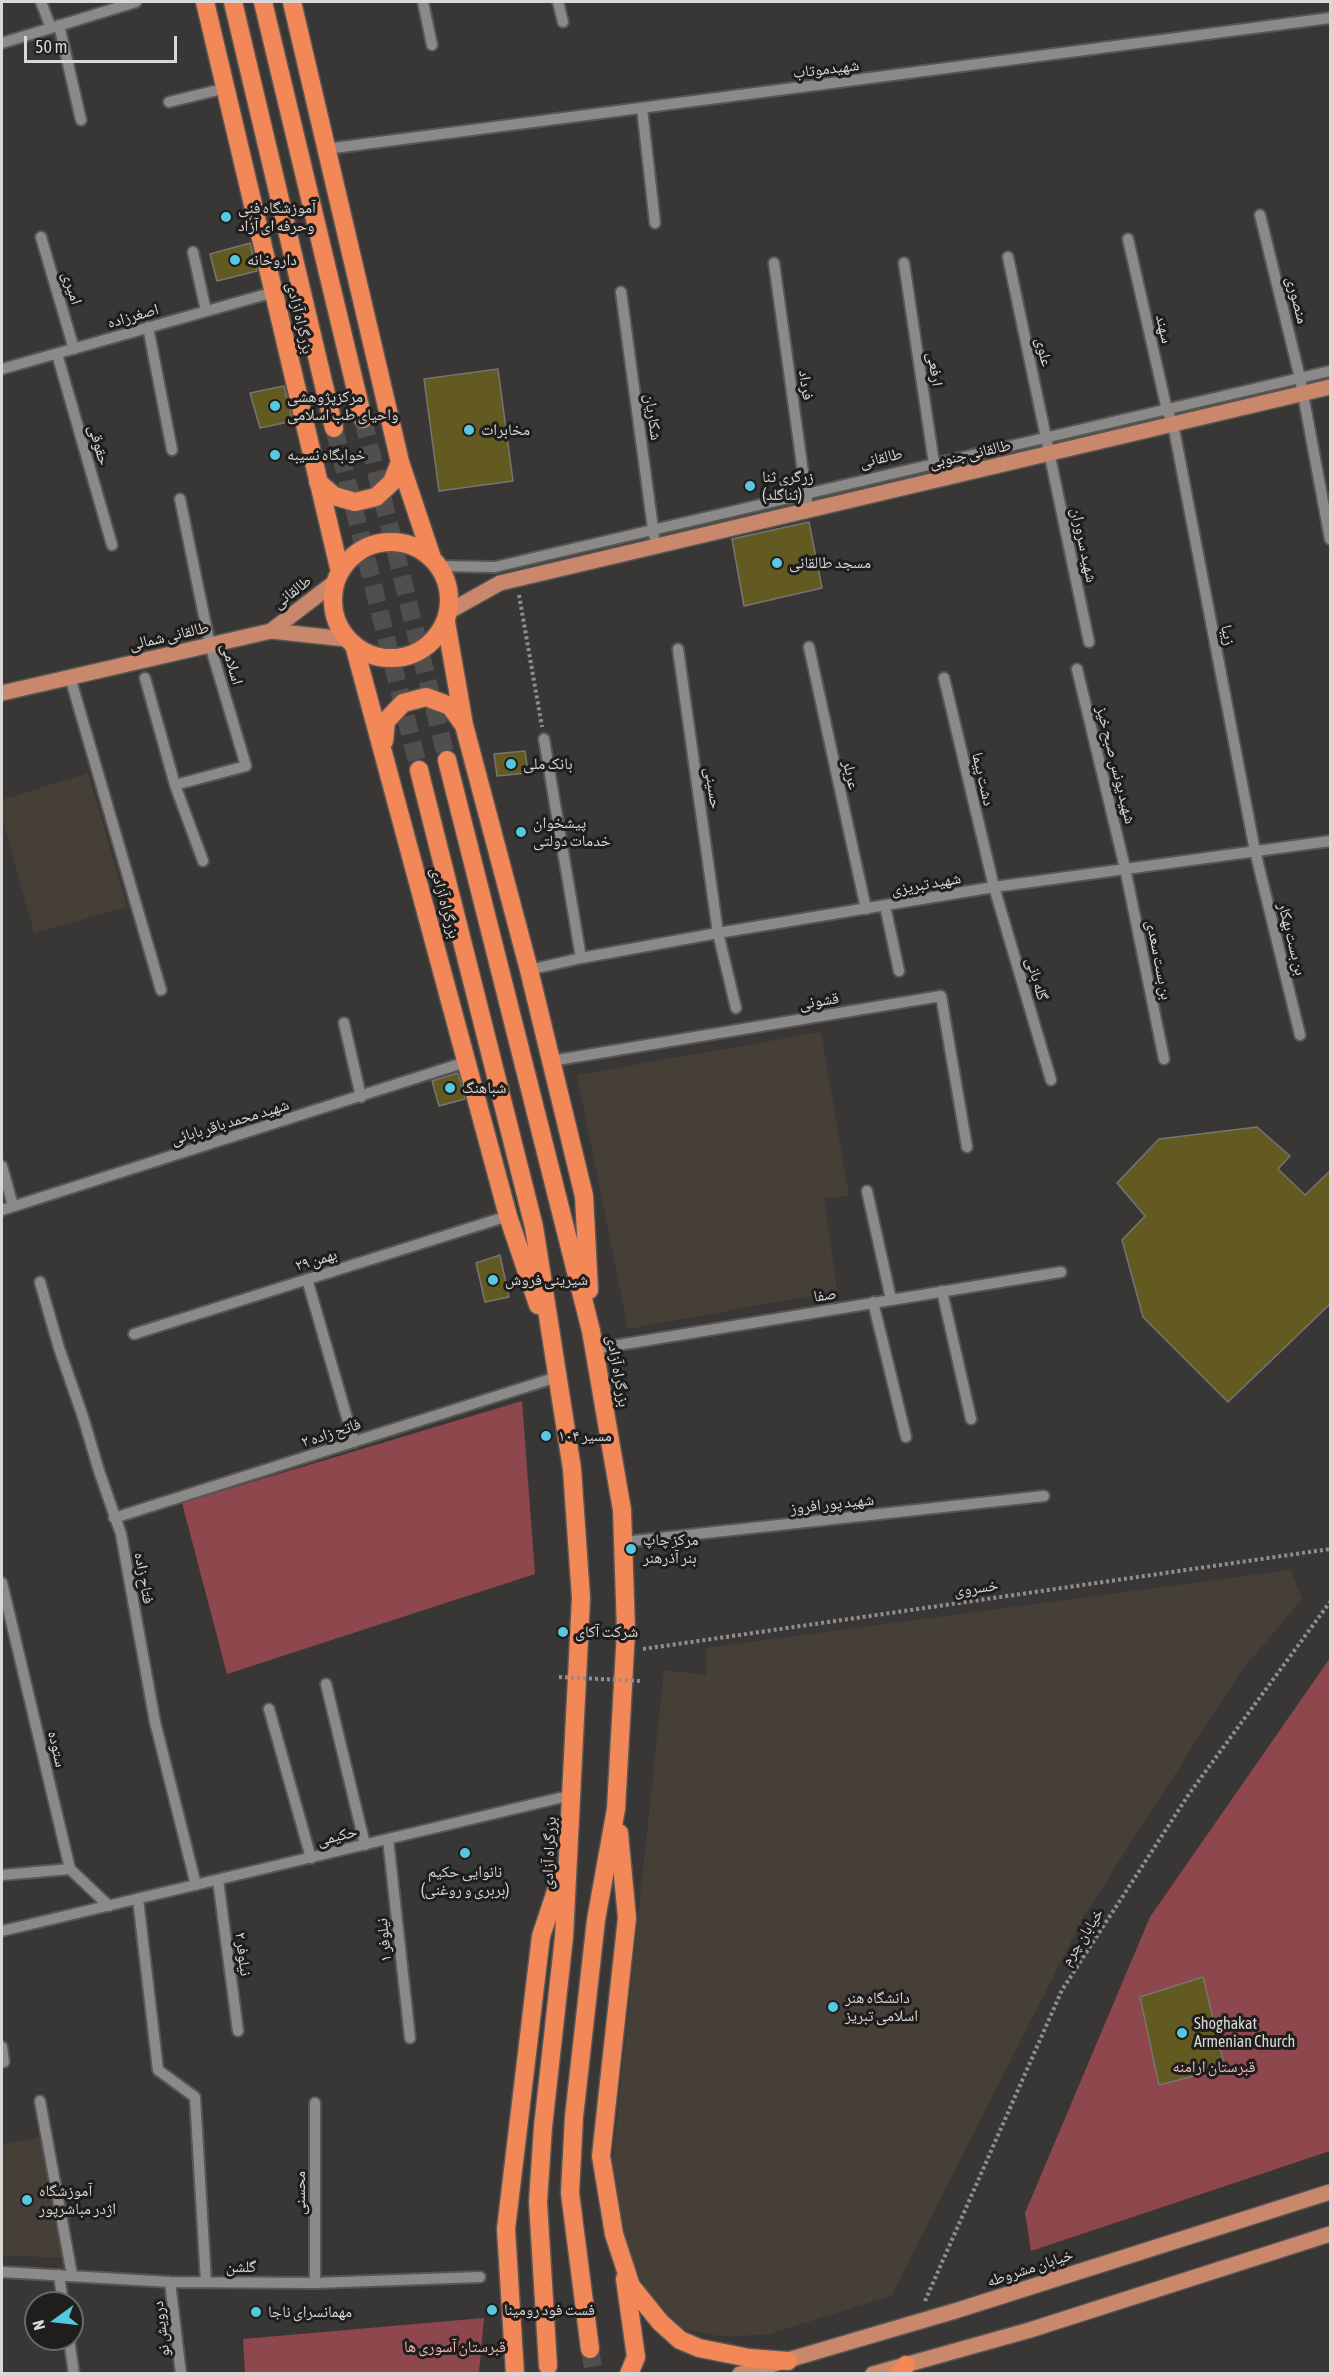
<!DOCTYPE html>
<html>
<head>
<meta charset="utf-8">
<style>
  body { margin:0 }
  #map { position:relative; width:1332px; height:2375px; overflow:hidden; background:#393735; font-family:"Asap Condensed",sans-serif }
  canvas { display:block }
  .frame { position:absolute; inset:0; border:3px solid #d9d8d7; pointer-events:none }
  .north { position:absolute; left:24px; top:2291px; width:60px; height:60px; box-sizing:border-box; background:#1f1e1d; border:2px solid #696867; border-radius:50%; rotate:255deg; font-size:16px; font-weight:700; line-height:24px; text-align:center; color:#d9d8d7 }
  .north::after { content:''; display:block; margin:auto; width:21px; height:27px; background:#56c9e0; clip-path:polygon(50% 0,100% 100%,50% 72%,0 100%) }
  .scale { position:absolute; left:24px; top:36px; width:153px; height:27px; box-sizing:border-box; border:3px solid #d9d8d7; border-top:0; padding-left:8px; font-size:18px; line-height:21px; white-space:nowrap; color:#d9d8d7; -webkit-text-stroke:4px #1f1e1d; paint-order:stroke }
</style>
</head>
<body>
<div id="map">
<canvas width="1332" height="2375"></canvas>
<div class="frame"></div>
<div class="north">N</div>
<div class="scale">50 m</div>
</div>
<script>
const ctx = document.querySelector('canvas').getContext('2d');
ctx.lineJoin = 'round';
function fill(path, color) { ctx.fillStyle = color; ctx.fill(path, 'evenodd'); }
const toPath = rows => new Path2D(rows.map(r => 'M' + r).join(''));
function trace(path, color, width, dash) { ctx.strokeStyle = color; ctx.lineWidth = width; ctx.lineCap = dash ? 'butt' : 'round'; ctx.setLineDash(dash || []); ctx.stroke(path); }
function write(font, color, halo, rows, align = 'center') {
  ctx.font = font + ' "Asap Condensed","Noto Naskh Arabic",sans-serif'; ctx.lineWidth = 6; ctx.setLineDash([]); ctx.textBaseline = 'middle'; ctx.strokeStyle = halo; ctx.fillStyle = color; for (const [text, x, y, turn = 0] of rows) {
    ctx.save(); ctx.translate(x, y); ctx.rotate((+turn || 0) * Math.PI / 180); ctx.textAlign = isNaN(turn) ? turn : align; if (halo) ctx.strokeText(text, 0, 0); ctx.fillText(text, 0, 0); ctx.restore();
  }
}
fill(toPath([
  [88,773,127,907,34,933,2,817,2,800],
  [821,1032,849,1196,824,1198,837,1291,628,1329,577,1075],
  [1291,1570,1302,1599,1241,1671,1084,1916,891,2296,766,2335,720,2336,679,2329,649,2296,624,2243,613,2194,613,2157,664,1670,706,1675,706,1648],
  [42,2136,64,2258,2,2255,2,2145]
]), '#453f38');
fill(toPath([
  [522,1401,535,1574,227,1674,182,1503],
  [1330,1658,1330,2151,1031,2251,1025,2213,1150,1917],
  [484,2318,479,2373,245,2373,243,2339]
]), '#8d474d');
const building = toPath([
  [250,243,257,271,217,281,210,254,250,243],
  [498,369,513,481,439,491,424,379,498,369],
  [284,386,293,421,260,428,250,393,284,386],
  [809,522,822,588,744,606,732,539,809,522],
  [525,751,528,773,497,776,494,754,525,751],
  [458,1073,465,1099,439,1106,432,1081,458,1073],
  [1257,1127,1290,1156,1278,1169,1305,1195,1330,1171,1330,1304,1228,1402,1143,1317,1122,1240,1145,1216,1117,1183,1159,1139,1257,1127],
  [500,1255,509,1297,485,1302,476,1263,500,1255],
  [1203,1977,1225,2068,1159,2085,1140,1997,1203,1977]
]);
fill(building, '#635a22');
trace(building, '#757572', 1.5);
trace(toPath([
  [363,419,447,760],
  [334,428,419,770],
  [590,2349,594,2374]
]), '#514f4d', 18, [18, 9]);
const minor = toPath([
  [41,2,51,28],
  [423,2,432,45],
  [558,2,563,22],
  [59,25,81,120],
  [2,43,136,2],
  [169,102,226,88],
  [642,108,655,223],
  [326,149,1330,18],
  [1260,215,1300,378,1330,539],
  [41,237,74,349],
  [1128,239,1167,410,1173,424,1255,851,1300,1035],
  [193,252,206,311],
  [1008,257,1089,642],
  [774,263,807,501],
  [904,263,935,470],
  [621,292,654,536],
  [148,327,172,450],
  [57,354,112,545],
  [2,369,274,292],
  [438,566,495,567,1330,371],
  [809,647,866,909],
  [678,649,718,933,736,1008],
  [1077,669,1125,868,1164,1059],
  [70,677,161,990],
  [145,678,175,785,203,861],
  [944,678,994,887,1051,1080],
  [544,739,581,958],
  [175,785,246,766,210,645,180,499],
  [885,906,899,971],
  [529,970,581,958,718,933,994,887,1330,841],
  [344,1023,361,1097],
  [551,1061,941,996,967,1147],
  [2,1166,13,1206],
  [867,1191,891,1299],
  [2,1210,466,1062],
  [307,1279,354,1442],
  [40,1282,59,1348,83,1417,99,1471,121,1534,155,1722,196,1885],
  [942,1291,971,1419],
  [873,1302,906,1437],
  [134,1334,508,1216],
  [594,1349,1061,1272],
  [114,1518,557,1377],
  [623,1542,1044,1496],
  [2,1583,70,1869,109,1906],
  [326,1684,365,1845],
  [269,1709,311,1858],
  [388,1839,410,2038],
  [2,1875,70,1869],
  [218,1880,238,2031],
  [138,1899,158,2070,195,2097,206,2282],
  [2,1931,572,1795],
  [2,2047,4,2062],
  [40,2101,72,2275],
  [315,2103,315,2283],
  [2,2272,170,2282,315,2283,480,2277],
  [59,2275,63,2303],
  [170,2282,181,2374],
  [69,2339,74,2374]
]);
const major = toPath([
  [448,612,500,583,1330,387],
  [271,631,335,582],
  [2,693,271,631,346,639],
  [740,2374,955,2311,1330,2192],
  [873,2374,1030,2330,1330,2234]
]);
const highway = toPath([
  [205,2,340,572],
  [233,2,334,428],
  [263,2,363,419],
  [292,2,400,462,432,558],
  [318,482,334,496,355,502,376,497,392,482,400,462],
  '333 600a58 58 0 1 1 116 0a58 58 0 1 1-116 0Z',
  [446,622,464,725,529,970,584,1196,589,1290],
  [354,645,508,1216,538,1305],
  [384,741,386,721,403,703,426,697,450,706,463,724],
  [447,760,591,1331,622,1510,626,1631,616,1809,596,1920,574,2117,570,2193,590,2349],
  [419,770,534,1227,572,1469,581,1598,564,1937,543,2127,538,2202,548,2366],
  [619,1833,627,1918,601,2156,614,2234,631,2286,660,2322,680,2340,699,2348,749,2358,788,2361],
  [625,2279,636,2357,629,2374],
  [515,2374,506,2229,541,1936,562,1873],
  [899,2374,906,2365]
]);
trace(minor, '#585654', 14);
trace(major, '#585654', 18);
trace(highway, '#585654', 21);
trace(toPath([
  [519,595,542,727],
  [643,1649,1330,1549],
  [925,2301,1062,1990,1189,1794,1330,1602]
]), '#908f8d', 4, [3, 3]);
trace(minor, '#8c8a88', 10);
trace(major, '#c9886b', 15);
trace(highway, '#f28758', 18);
trace(toPath([
  [559,1677,642,1681]
]), '#908f8d', 4, [3, 3]);
for (const [x, y, r, color] of [
  [226,217,6,"#56c9e0"],
  [235,260,6,"#56c9e0"],
  [275,406,6,"#56c9e0"],
  [469,430,6,"#56c9e0"],
  [275,455,6,"#56c9e0"],
  [750,486,6,"#56c9e0"],
  [777,563,6,"#56c9e0"],
  [511,764,6,"#56c9e0"],
  [521,832,6,"#56c9e0"],
  [450,1088,6,"#56c9e0"],
  [493,1280,6,"#56c9e0"],
  [546,1436,6,"#56c9e0"],
  [631,1549,6,"#56c9e0"],
  [563,1632,6,"#56c9e0"],
  [465,1853,6,"#56c9e0"],
  [833,2007,6,"#56c9e0"],
  [1182,2033,6,"#56c9e0"],
  [27,2200,6,"#56c9e0"],
  [492,2310,6,"#56c9e0"],
  [256,2312,6,"#56c9e0"]
]) { const dot = new Path2D(); dot.arc(x, y, r, 0, 2 * Math.PI); ctx.fillStyle = color; ctx.fill(dot); trace(dot, '#1f1e1d', 2); }
write('16px', '#d9d8d7', '#1f1e1d', [
  ["شهیدموتاب",826,69,-7],
  ["امیری",72,288,73],
  ["منصوری",1297,300,76],
  ["اصغرزاده",133,316,-16],
  ["بزرگراه آزادی",300,318,77],
  ["سهند",1164,329,77],
  ["علوی",1044,352,78],
  ["ارفعی",935,369,82],
  ["فرداد",806,385,82],
  ["شکاریان",653,417,82],
  ["حقوقی",99,445,74],
  ["طالقانی جنوبی",970,454,-13],
  ["طالقانی",881,458,-13],
  ["شهید سروران",1084,545,78],
  ["طالقانی",292,592,-37],
  ["زیبا",1228,635,79],
  ["طالقانی شمالی",169,636,-13],
  ["اسلامی",232,664,74],
  ["شهید یونس صبح خیز",1116,765,76],
  ["عربلر",851,775,78],
  ["دشت پیما",983,779,77],
  ["حسینی",713,788,82],
  ["شهید تبریزی",926,884,-10],
  ["بزرگراه آزادی",445,903,75],
  ["بن بست بهکار",1292,939,76],
  ["بن بست سعدی",1159,960,79],
  ["گله بانی",1037,979,74],
  ["قشونی",819,1001,-9],
  ["شهید محمد باقر بابائی",230,1122,-17],
  ["۲۹ بهمن",316,1260,-17],
  ["صفا",825,1295,-9],
  ["بزرگراه آزادی",618,1371,80],
  ["فاتح زاده ۲",331,1433,-18],
  ["شهید پور افروز",832,1504,-6],
  ["فتاح زاده",144,1578,80],
  ["خسروی",976,1588,-8],
  ["ستوده",57,1749,77],
  ["حکیمی",337,1836,-14],
  ["بزرگراه آزادی",549,1853,-87],
  ["خیابان چرم",1082,1937,-57],
  ["نیلوفر ۱",384,1940,-96],
  ["نیلوفر ۲",243,1954,83],
  ["محسنی",300,2193,-90],
  ["گلشن",241,2267],
  ["خیابان مشروطه",1030,2268,-18],
  ["درویش نو",161,2329,-97]
]);
write('16px', '#d9d8d7', '#1f1e1d', [
  ["آموزشگاه فنی",238,208],
  ["وحرفه ای آزاد",238,226],
  ["داروخانه",247,260],
  ["مرکزپژوهشی",287,397],
  ["واحیای طب اسلامی",287,415],
  ["مخابرات",481,430],
  ["خوابگاه نسیبه",287,455],
  ["زرگری ثنا",762,477],
  ["(ثناگلد)",762,495],
  ["مسجد طالقانی",789,563],
  ["بانک ملی",523,764],
  ["پیشخوان",533,823],
  ["خدمات دولتی",533,841],
  ["شباهنگ",462,1088],
  ["شیرینی فروش",505,1280],
  ["مسیر ۱۰۴",558,1436],
  ["مرکز چاپ",643,1540],
  ["بنر آذرهنر",643,1558],
  ["شرکت آکای",575,1632],
  ["نانوایی حکیم",465,1872,"center"],
  ["(بربری و روغنی)",465,1890,"center"],
  ["دانشگاه هنر",845,1998],
  ["اسلامی تبریز",845,2016],
  ["Shoghakat",1194,2024],
  ["Armenian Church",1194,2042],
  ["آموزشگاه",39,2191],
  ["اژدر مباشرپور",39,2209],
  ["فست فود رومینا",504,2310],
  ["مهمانسرای ناجا",268,2312]
], 'left');
write('16px', '#f2bcbe', '#1f1e1d', [
  ["قبرستان ارامنه",1214,2067],
  ["قبرستان آسوری ها",455,2347]
]);
</script>
</body>
</html>
